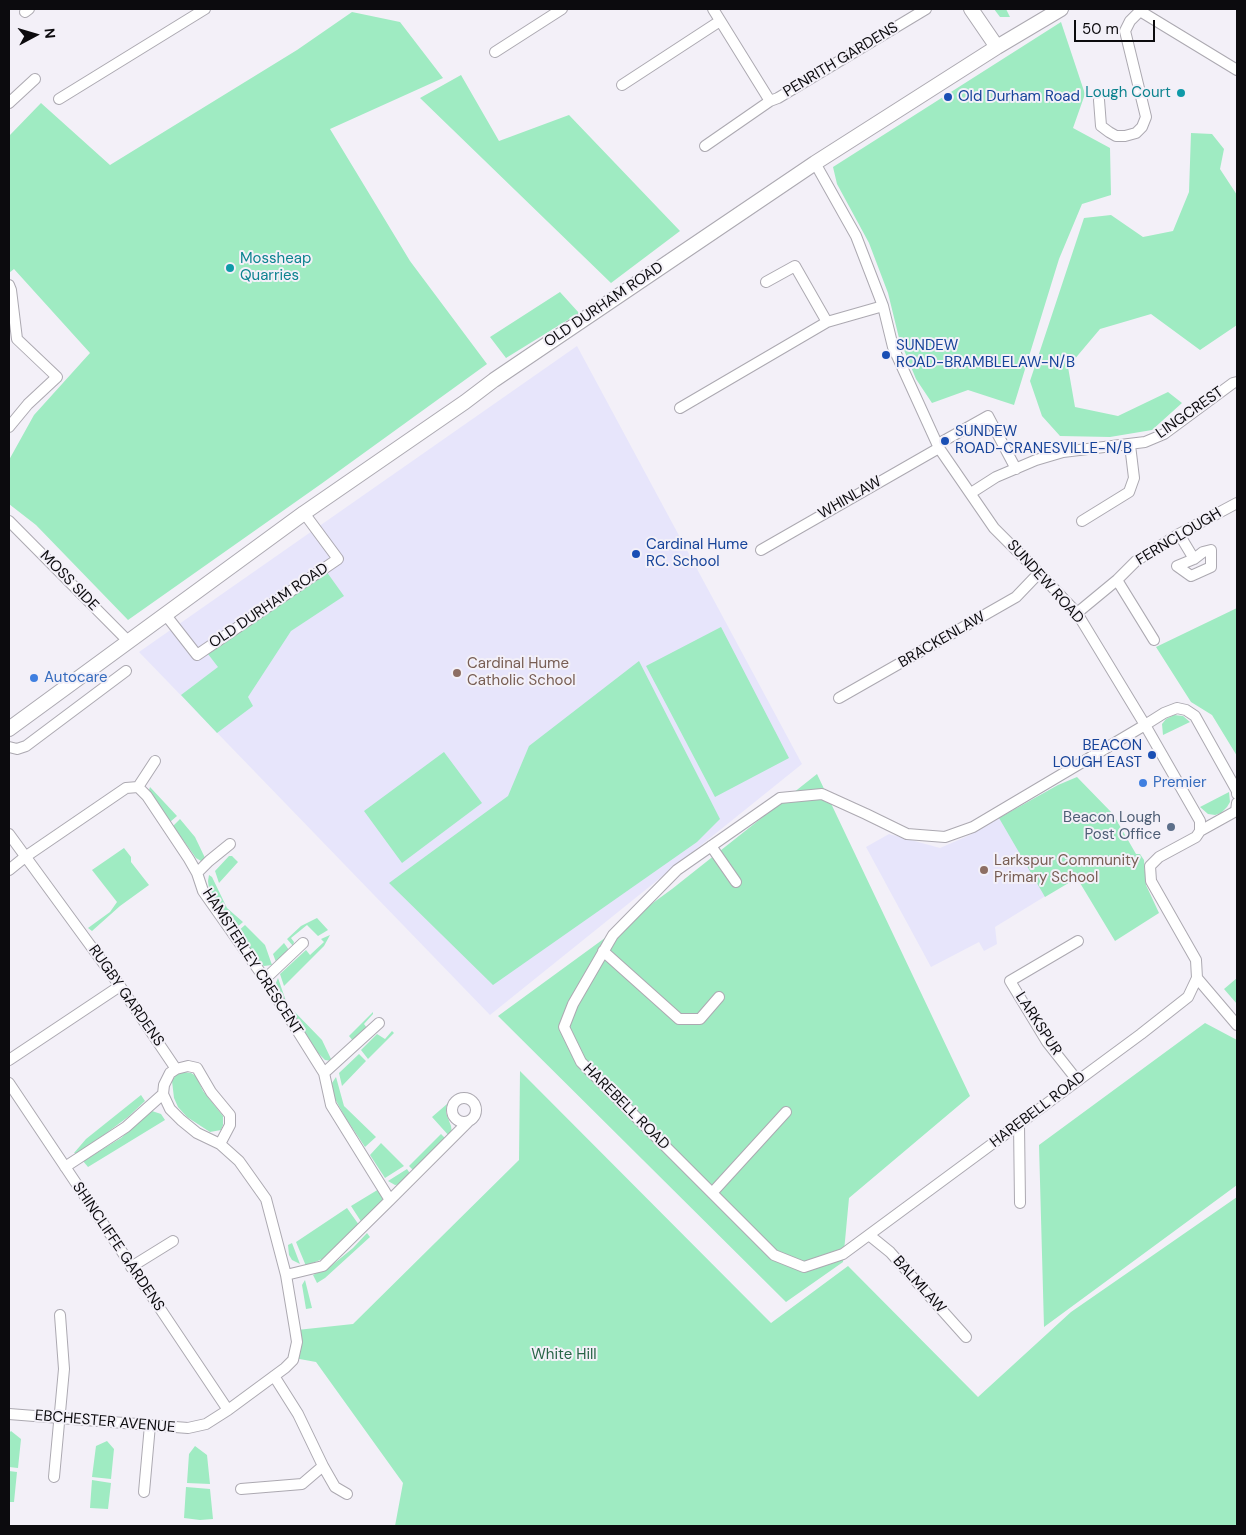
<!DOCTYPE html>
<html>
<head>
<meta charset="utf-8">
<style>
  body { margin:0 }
  #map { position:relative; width:1246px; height:1535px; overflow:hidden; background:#f3f0f8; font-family:"DM Sans",sans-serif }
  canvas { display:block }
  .frame { position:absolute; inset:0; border:10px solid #0c0b0e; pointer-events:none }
  .north { position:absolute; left:10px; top:10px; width:50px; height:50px; -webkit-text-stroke:4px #f3f0f8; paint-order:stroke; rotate:84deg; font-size:14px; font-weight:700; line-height:20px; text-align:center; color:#0c0b0e }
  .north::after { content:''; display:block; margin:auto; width:18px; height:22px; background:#0c0b0e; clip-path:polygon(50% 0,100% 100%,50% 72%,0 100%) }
  .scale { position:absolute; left:1074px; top:20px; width:81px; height:22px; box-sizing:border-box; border:2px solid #0c0b0e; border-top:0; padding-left:6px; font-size:15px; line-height:18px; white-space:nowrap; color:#0c0b0e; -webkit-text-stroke:4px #f3f0f8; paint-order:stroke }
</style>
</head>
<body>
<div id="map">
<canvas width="1246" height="1535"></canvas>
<div class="frame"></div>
<div class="north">N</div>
<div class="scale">50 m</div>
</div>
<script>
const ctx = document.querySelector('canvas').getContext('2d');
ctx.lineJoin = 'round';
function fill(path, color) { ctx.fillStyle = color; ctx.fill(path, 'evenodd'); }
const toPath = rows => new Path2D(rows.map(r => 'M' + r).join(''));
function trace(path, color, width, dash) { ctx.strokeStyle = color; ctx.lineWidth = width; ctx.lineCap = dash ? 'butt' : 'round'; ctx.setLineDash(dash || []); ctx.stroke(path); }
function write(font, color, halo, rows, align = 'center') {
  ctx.font = font + ' "DM Sans",sans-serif'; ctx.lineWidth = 4; ctx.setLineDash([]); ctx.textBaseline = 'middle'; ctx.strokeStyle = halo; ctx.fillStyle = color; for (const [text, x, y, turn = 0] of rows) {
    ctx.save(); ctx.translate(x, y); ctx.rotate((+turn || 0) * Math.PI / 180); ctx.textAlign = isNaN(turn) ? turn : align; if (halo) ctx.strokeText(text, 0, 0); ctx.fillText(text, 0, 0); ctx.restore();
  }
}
fill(toPath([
  [577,346,802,764,490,1015,139,652],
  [1058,785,1101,862,995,927,997,944,984,951,979,942,931,967,866,847,889,834,940,848,970,835]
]), '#e7e5fb');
fill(toPath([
  [994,9,1006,9,1010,17,1000,17],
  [352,12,400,22,443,78,330,129,410,261,487,364,321,484,128,620,36,525,9,504,9,460,34,415,90,353,14,269,9,273,9,136,41,103,110,165,297,50],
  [1061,22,1085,94,1073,128,1110,148,1111,195,1082,204,1059,259,1014,405,968,390,932,403,916,379,899,338,888,293,869,243,837,184,833,167],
  [461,75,499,141,569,115,680,231,611,283,420,98],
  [1191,133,1212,134,1224,149,1220,169,1237,195,1237,325,1200,350,1151,314,1100,329,1068,367,1075,407,1118,416,1168,392,1182,403,1152,430,1110,437,1060,436,1042,416,1030,381,1084,218,1111,215,1143,237,1173,231,1189,192],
  [560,292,579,313,506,358,490,337],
  [326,571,344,596,291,631,248,697,253,706,217,733,181,695,218,667,208,654],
  [1237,608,1237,756,1212,715,1191,702,1156,647],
  [721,627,789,758,715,797,646,666],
  [639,661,720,819,697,842,493,985,389,883,508,796,529,746],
  [1174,715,1183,716,1190,722,1163,735,1162,724,1166,719],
  [444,752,482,803,402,863,364,811],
  [817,774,970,1096,849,1198,843,1262,786,1302,498,1016,672,889],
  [1077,777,1113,814,1136,854,1140,854,1144,860,1146,885,1159,913,1115,941,1077,878,1045,897,999,818,1058,785],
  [150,787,177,816,170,822,149,790],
  [1229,792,1230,802,1227,807,1221,813,1215,815,1208,814,1200,807],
  [180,819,195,837,206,860,201,861,196,858,173,826],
  [124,848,131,857,131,862,149,885,120,906,92,931,88,928,110,912,117,902,92,870],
  [229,856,232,856,238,862,219,883,215,871],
  [209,875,212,877,227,908,243,922,235,929,209,889,208,881],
  [317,918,328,930,318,936,307,925,291,938,294,942,293,946,287,939,301,926],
  [245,925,265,945,272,965,264,966,258,963,237,932],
  [330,935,324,946,284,986,280,974,306,950,310,955,324,942,321,939],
  [284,943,289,950,276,962,273,954],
  [278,978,287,1004,322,1040,332,1061,325,1060,318,1053,300,1028,275,985],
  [1237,978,1237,1004,1224,989],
  [373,1012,373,1014,364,1024,367,1028,354,1042,349,1036],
  [1205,1023,1237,1040,1237,1185,1044,1327,1039,1145],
  [392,1031,394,1033,368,1059,361,1050,377,1034,385,1039],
  [359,1054,366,1061,342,1086,339,1073],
  [520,1071,771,1323,848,1266,978,1397,1071,1312,1237,1197,1237,1526,395,1526,403,1483,316,1362,294,1358,297,1330,353,1324,519,1160],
  [182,1072,191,1073,196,1076,203,1091,223,1116,223,1125,221,1130,210,1132,187,1117,178,1107,174,1098,172,1081,176,1075],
  [336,1077,344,1106,376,1137,365,1147,345,1117,334,1097,332,1083],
  [141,1095,145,1101,128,1117,78,1154,74,1153,86,1139],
  [447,1104,446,1113,451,1126,452,1133,450,1137,432,1117],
  [152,1111,161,1114,165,1120,88,1167,83,1161,121,1138],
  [441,1134,447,1140,415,1172,409,1166],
  [381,1143,404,1166,385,1178,370,1155],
  [407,1169,411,1175,403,1184,395,1185,388,1181],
  [379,1189,382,1195,382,1201,362,1223,351,1206],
  [347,1208,359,1225,339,1245,322,1259,306,1266,296,1242],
  [367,1233,370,1237,325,1278,317,1283,313,1275,331,1266,353,1248],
  [292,1243,300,1264,292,1260,289,1255,288,1245],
  [305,1280,312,1308,306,1309,302,1285],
  [11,1431,21,1439,18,1468,9,1467,9,1433],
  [107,1441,114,1449,111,1479,92,1477,96,1446],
  [195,1446,207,1455,210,1484,187,1483,189,1454],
  [9,1471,17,1472,14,1502,9,1502],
  [92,1480,111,1483,108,1509,90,1508],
  [186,1487,210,1489,213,1519,200,1520,184,1518]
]), '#9febc2');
const street = toPath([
  [713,9,770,101,778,98,926,9],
  [1139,9,1140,11,1237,70],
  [25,12,29,9],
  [495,52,562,9],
  [622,85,720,21],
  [59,99,205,9],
  [1099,100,1101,126,1109,132,1116,136,1125,136,1136,133,1142,127,1146,117,1125,31,1130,21,1140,11],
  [9,103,35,79],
  [705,146,770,101],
  [815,163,856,236,883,306,893,347,939,448,994,528,1039,573,1077,613,1145,725,1200,821,1200,831,1196,837,1159,857,1150,866,1151,881,1196,960,1197,978,1188,997,1141,1034,843,1254,804,1267,774,1255,581,1062,564,1027,573,1004,613,935,677,870,780,798,822,794,866,814,907,834,945,837,973,827,1145,725,1164,713,1177,708,1186,710,1195,716,1237,791,1237,794],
  [766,282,795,266,827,322],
  [9,285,11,290,17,339,57,377,28,404,9,427],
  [680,408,827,322,883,306],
  [938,444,988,416,1016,469],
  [971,493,996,477,1036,460,1063,452,1145,442,1164,434,1233,383,1237,382],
  [9,521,129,642],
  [1082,521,1129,492,1134,478,1130,445],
  [1179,534,1194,559,1177,566,1191,576,1211,567,1211,550,1203,552,1194,559],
  [761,550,939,448],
  [1117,580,1154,640],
  [1077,613,1117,580,1136,561,1179,534,1237,503],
  [165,614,197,655,338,559,304,513],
  [839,698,1016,597,1039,573],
  [9,747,17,749,26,746,126,671],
  [138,787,155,761],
  [1200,831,1236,811,1237,803],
  [9,834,120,986,176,1069],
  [711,846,736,882],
  [9,870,25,857,126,788,138,787,147,796,189,859,197,873,203,891,265,979,324,1073,331,1105,390,1200],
  [197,873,209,861,230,844],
  [603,951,679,1019,700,1019,719,997],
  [1197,978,1237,1025],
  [265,979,303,943],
  [9,1060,120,986],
  [324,1073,379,1023],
  [1077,1080,1047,1042,1010,981,1078,941],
  [9,1083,228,1410],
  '452 1110a12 12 0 1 1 24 0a12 12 0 1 1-24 0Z',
  [1019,1124,1020,1203],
  [65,1167,126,1127,163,1094,164,1085,170,1073,176,1069,188,1066,197,1068,211,1092,230,1115,230,1125,220,1144],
  [712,1193,786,1112],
  [869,1235,890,1252,966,1337],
  [131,1267,173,1241],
  [286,1275,323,1266,390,1200,468,1122],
  [9,1414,188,1428,206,1424,228,1410,285,1368,293,1360,297,1342,295,1329,286,1275,266,1199,239,1161,220,1144,197,1133,181,1120,170,1109,163,1094],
  [323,1466,335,1487,347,1494],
  [54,1477,64,1369,60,1315],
  [241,1489,302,1484,323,1466,298,1414,274,1376],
  [144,1492,150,1425]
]);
const secondary = toPath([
  [971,9,997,47],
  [9,729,304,513,465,402,494,380,815,163,997,47,1061,9]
]);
trace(street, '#aca9b1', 12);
trace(secondary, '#aca9b1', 16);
trace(street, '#fff', 10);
trace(secondary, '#fff', 14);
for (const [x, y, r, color] of [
  [1181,93,5,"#0f9aa8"],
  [948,97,5,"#1a4fb4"],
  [230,268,5,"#0f9aa8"],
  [886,355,5,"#1a4fb4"],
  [945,441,5,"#1a4fb4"],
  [636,554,5,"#1a4fb4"],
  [457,673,5,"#8d6e63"],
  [34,678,5,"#3f7fe0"],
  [1152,755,5,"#1a4fb4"],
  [1143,783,5,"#3f7fe0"],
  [1171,827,5,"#5c6f8a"],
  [984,870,5,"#8d6e63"]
]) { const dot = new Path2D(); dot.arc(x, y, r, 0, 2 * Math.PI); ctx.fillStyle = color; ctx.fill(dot); trace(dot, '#f3f0f8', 2); }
write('15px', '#0c0b0e', '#f3f0f8', [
  ["PENRITH GARDENS",841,60,-31],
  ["OLD DURHAM ROAD",604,305,-34],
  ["LINGCREST",1190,413,-35],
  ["WHINLAW",850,498,-30],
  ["FERNCLOUGH",1179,537,-31],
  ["MOSS SIDE",69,581,46],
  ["SUNDEW ROAD",1045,582,48],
  ["OLD DURHAM ROAD",269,606,-34],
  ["BRACKENLAW",942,640,-30],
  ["HAMSTERLEY CRESCENT",252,962,57],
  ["RUGBY GARDENS",126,996,55],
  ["LARKSPUR",1038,1024,57],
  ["HAREBELL ROAD",626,1107,45],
  ["HAREBELL ROAD",1038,1110,-37],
  ["SHINCLIFFE GARDENS",118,1247,56],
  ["BALMLAW",919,1285,48],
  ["EBCHESTER AVENUE",105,1422,5]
]);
write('15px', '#0d838f', '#f3f0f8', [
  ["Lough Court",1171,93],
  ["Mossheap",240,259,"left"],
  ["Quarries",240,276,"left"]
], 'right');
write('15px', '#164399', '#f3f0f8', [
  ["Old Durham Road",958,97],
  ["SUNDEW",896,346],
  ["ROAD-BRAMBLELAW-N/B",896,363],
  ["SUNDEW",955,432],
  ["ROAD-CRANESVILLE-N/B",955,449],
  ["Cardinal Hume",646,545],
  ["RC. School",646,562],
  ["BEACON",1142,746,"right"],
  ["LOUGH EAST",1142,763,"right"]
], 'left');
write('15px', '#785e54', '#f3f0f8', [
  ["Cardinal Hume",467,664],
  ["Catholic School",467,681],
  ["Larkspur Community",994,861],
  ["Primary School",994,878]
], 'left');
write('15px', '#366cbe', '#f3f0f8', [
  ["Autocare",44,678],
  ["Premier",1153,783]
], 'left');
write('15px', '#4e5e75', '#f3f0f8', [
  ["Beacon Lough",1161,818],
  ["Post Office",1161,835]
], 'right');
write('15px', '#286447', '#f3f0f8', [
  ["White Hill",564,1355]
]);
</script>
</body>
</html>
